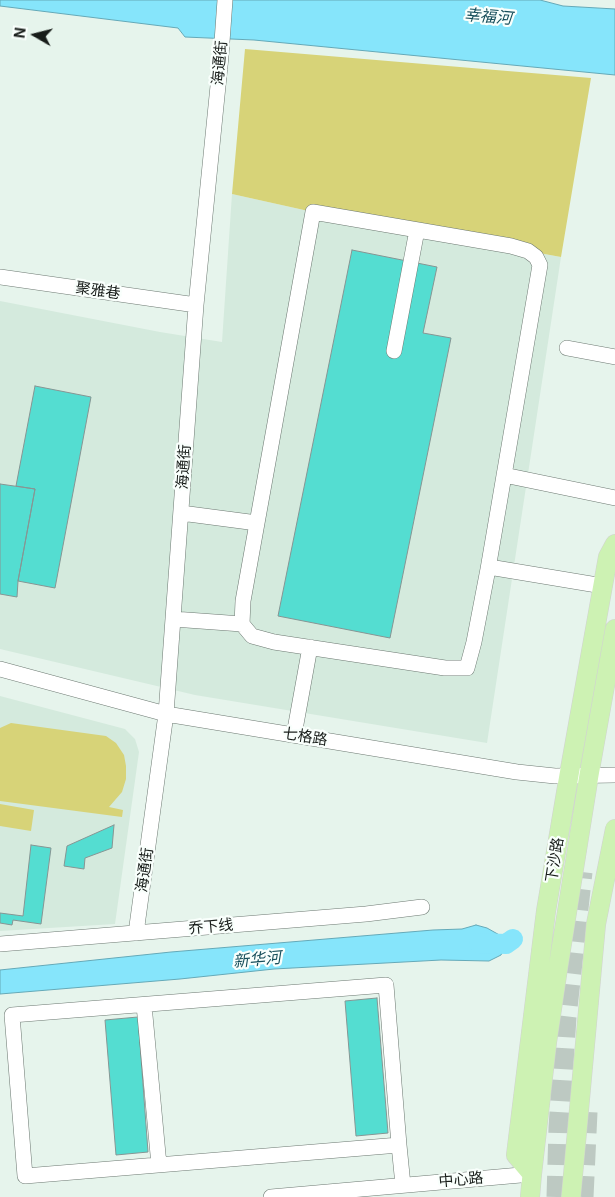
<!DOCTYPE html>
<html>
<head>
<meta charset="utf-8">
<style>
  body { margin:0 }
  #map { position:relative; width:615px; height:1197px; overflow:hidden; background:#e6f4ec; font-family:Inter,sans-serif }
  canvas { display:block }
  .north { position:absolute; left:10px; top:10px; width:50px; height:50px; -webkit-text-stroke:4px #f9fffc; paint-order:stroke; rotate:278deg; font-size:14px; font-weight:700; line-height:20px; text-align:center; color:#181d1a }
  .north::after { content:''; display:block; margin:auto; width:18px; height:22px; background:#181d1a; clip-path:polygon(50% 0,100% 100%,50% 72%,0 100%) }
</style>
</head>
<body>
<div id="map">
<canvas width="615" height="1197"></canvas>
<div class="north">N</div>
</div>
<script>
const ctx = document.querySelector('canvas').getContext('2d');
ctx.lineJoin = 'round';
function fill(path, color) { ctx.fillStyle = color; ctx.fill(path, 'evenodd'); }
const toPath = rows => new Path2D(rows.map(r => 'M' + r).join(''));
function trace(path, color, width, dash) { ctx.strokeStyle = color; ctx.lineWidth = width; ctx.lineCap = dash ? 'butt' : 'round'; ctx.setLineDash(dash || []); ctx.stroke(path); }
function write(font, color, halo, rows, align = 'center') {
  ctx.font = font + ' Inter,"Noto Sans SC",sans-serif'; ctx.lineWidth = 4.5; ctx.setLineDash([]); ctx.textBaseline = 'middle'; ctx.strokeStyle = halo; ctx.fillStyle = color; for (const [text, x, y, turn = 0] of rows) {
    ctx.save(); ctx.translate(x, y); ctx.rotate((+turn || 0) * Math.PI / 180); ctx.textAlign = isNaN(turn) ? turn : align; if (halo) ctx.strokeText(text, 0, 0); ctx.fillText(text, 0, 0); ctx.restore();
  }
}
fill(toPath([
  [232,194,313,212,561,257,487,743,195,695,0,649,0,301,160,332,222,342],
  [0,696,125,729,135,739,139,752,115,924,0,931]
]), '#d4eadd');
fill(toPath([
  [245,49,591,78,561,257,313,212,232,194],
  [11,723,106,736,116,743,124,755,126,766,126,779,122,792,109,807,123,810,122,817,0,801,0,728],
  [0,804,34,810,31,831,0,826]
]), '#d7d378');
const water = toPath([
  [0,0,540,0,563,6,615,9,615,75,254,40,185,37,178,28,0,6,0,0],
  [476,925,487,928,503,937,506,944,501,955,489,961,441,960,274,969,180,979,0,994,0,970,171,952,433,930,462,929,476,925]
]);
fill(water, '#86e5fb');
trace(water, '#65a9b8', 1);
trace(toPath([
  [479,943,506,944,513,939]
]), '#86e5fb', 20);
const building = toPath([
  [352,250,437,267,423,333,451,338,390,638,278,616,352,250],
  [35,386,91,397,55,588,18,581,35,489,16,486,35,386],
  [0,484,35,489,18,581,17,597,0,594,0,484],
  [114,825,112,848,85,858,84,869,64,866,67,846,114,825],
  [31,845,51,848,41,924,13,920,12,925,0,923,0,913,23,916,31,845],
  [377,998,388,1133,356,1136,345,1001,377,998],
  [138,1017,148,1152,116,1155,105,1020,138,1017]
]);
fill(building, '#54ddd1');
trace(building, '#869694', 1);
trace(toPath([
  [557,1197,559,1128,566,1017,582,872],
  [583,1197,587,1112]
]), '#bdc9c2', 21, [21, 11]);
const minor = toPath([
  [313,212,511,246,528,251,536,257,540,265,488,569,474,642,467,668,445,668,274,642,252,636,242,624,243,601,313,212],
  [0,277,196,305],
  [567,348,615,357],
  [394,351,417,230],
  [504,475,615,498],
  [181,513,257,523],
  [489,567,603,586],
  [173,619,242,624],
  [0,669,166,714,517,772,555,776,615,775],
  [294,735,310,647],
  [136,933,166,714,196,305,221,56,225,0],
  [0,944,366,914,422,907],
  [144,1005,159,1165],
  [399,1145,25,1176,12,1015,386,985,399,1145,403,1185],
  [271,1197,532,1174]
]);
const major = toPath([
  [532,1174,516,1155,546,911,569,775,608,557,615,544],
  [530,1197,532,1174,547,1042,558,968,589,775,615,629],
  [571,1197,596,924,615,829]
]);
trace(minor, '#6d7972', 16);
trace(major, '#d1d2d1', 20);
trace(minor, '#fff', 15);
trace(major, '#cdf2b3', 19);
write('15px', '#181d1a', '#f9fffc', [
  ["海通街",220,63,-85],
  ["聚雅巷",98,291,8],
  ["海通街",184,467,-86],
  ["七格路",305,737,9],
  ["下沙路",555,860,-81],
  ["海通街",145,870,-82],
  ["乔下线",211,927,-5],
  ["中心路",461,1180,-5]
]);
write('italic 16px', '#164e5a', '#f9fffc', [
  ["幸福河",488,17,5],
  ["新华河",257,960,-5]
]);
</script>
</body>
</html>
